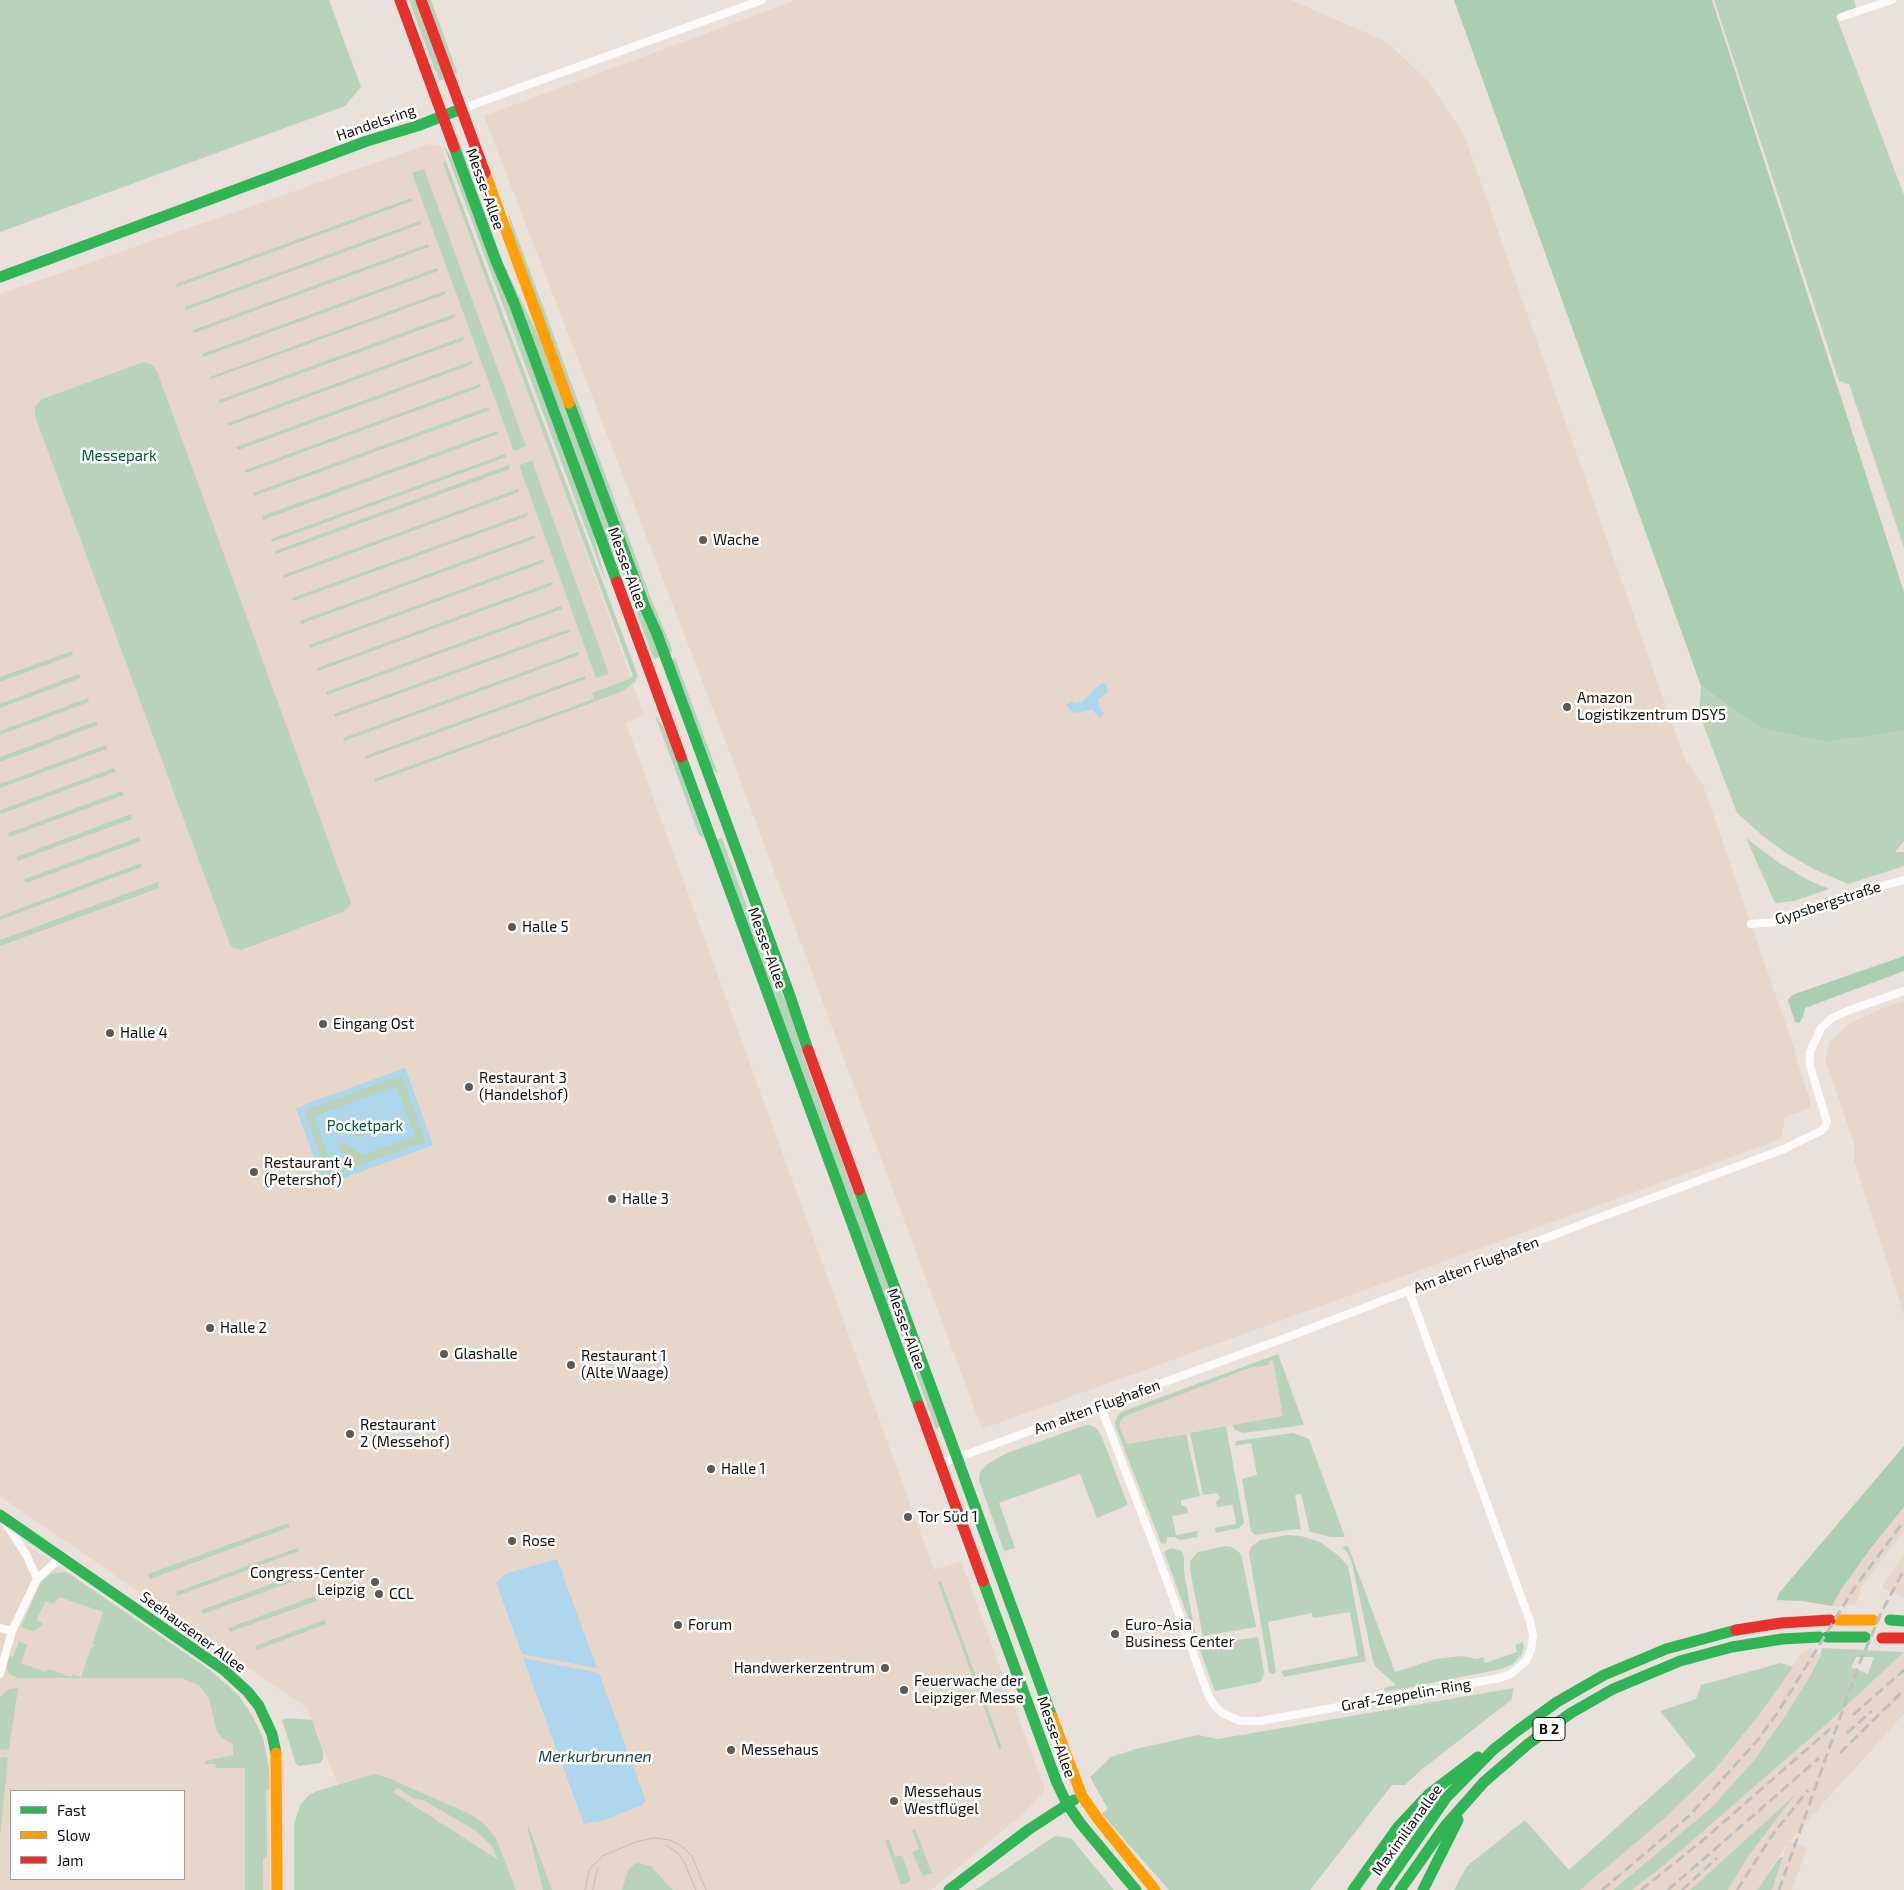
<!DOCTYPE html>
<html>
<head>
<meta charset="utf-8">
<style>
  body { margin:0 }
  #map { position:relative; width:1904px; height:1890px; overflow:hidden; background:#e9e1da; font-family:"Exo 2",sans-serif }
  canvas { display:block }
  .legend { position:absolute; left:10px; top:1790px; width:175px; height:90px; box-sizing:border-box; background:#fff; border:1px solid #a19f9d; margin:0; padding:6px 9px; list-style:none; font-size:15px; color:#140f0b }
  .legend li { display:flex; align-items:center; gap:10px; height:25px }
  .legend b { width:25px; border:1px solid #a19f9d }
</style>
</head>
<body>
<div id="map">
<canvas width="1904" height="1890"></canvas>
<ul class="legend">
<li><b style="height:6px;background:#30b455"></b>Fast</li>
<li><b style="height:6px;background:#ff9f0a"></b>Slow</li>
<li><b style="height:6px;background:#e5322d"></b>Jam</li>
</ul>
</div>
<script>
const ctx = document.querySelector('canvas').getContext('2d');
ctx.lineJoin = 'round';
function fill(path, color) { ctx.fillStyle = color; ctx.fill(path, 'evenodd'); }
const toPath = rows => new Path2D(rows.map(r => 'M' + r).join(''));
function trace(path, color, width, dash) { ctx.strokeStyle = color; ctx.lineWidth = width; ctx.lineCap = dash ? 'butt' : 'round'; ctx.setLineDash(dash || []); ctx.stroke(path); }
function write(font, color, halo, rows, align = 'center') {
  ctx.font = font + ' "Exo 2",sans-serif'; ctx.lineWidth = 5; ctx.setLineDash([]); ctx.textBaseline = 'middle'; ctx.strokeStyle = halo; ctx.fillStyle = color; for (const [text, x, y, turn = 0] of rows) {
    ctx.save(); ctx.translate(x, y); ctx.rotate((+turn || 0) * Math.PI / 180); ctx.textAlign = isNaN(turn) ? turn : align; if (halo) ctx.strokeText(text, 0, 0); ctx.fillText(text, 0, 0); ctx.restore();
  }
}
fill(toPath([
  [796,0,1291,0,1387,42,1428,81,1464,135,1685,760,1703,785,1794,1048,1800,1071,1810,1100,1810,1108,1785,1117,1781,1139,982,1429,730,753,484,116],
  [429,144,441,146,644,715,626,723,934,1570,961,1561,1045,1790,1025,1812,931,1890,510,1890,368,1776,338,1785,307,1708,0,1496,0,294],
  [1904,1001,1904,1315,1854,1160,1854,1143,1825,1059,1830,1041,1849,1024,1887,1006],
  [1274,1360,1284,1416,1127,1444,1120,1428,1120,1422,1123,1416,1249,1368,1269,1365,1269,1362],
  [1904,1507,1904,1531,1861,1587,1860,1594,1855,1605,1832,1606,1842,1588,1874,1544],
  [0,1527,210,1670,230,1687,247,1707,263,1738,269,1769,270,1890,0,1890],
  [11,1791,184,1791,184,1879,11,1879],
  [1904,1554,1904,1597,1884,1589,1882,1585],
  [1807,1649,1819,1654,1820,1657,1809,1678,1787,1713,1755,1759,1712,1807,1613,1890,1580,1890,1665,1818,1716,1768,1759,1715,1801,1654],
  [1904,1652,1904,1714,1789,1841,1807,1848,1792,1890,1772,1890,1787,1844,1757,1890,1728,1890,1749,1855,1792,1798,1690,1890,1632,1890,1663,1866,1830,1721]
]), '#e7d7ca');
fill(toPath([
  [0,0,329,0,361,87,345,106,0,232],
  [409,0,416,0,445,79,439,81],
  [426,0,431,0,457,72,455,75],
  [1714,0,1854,0,1856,8,1836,16,1904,195,1904,548,1849,384,1839,381],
  [457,135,503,263,538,335,640,609,651,631,660,657,654,659,622,573,604,534,500,263,454,136],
  [444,146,453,160,496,275,509,304,593,533,606,583],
  [446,162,638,676,635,682,621,692,375,782,374,779,594,699,592,693,629,679,633,676,443,163],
  [424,169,526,446,514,451,412,173],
  [411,198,412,201,177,287,176,284],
  [508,212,652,601,672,649,672,652,669,654,648,603,513,238],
  [420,221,421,224,186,310,185,307],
  [428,244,429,247,194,333,193,330],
  [437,268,438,271,203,357,202,354],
  [445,291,446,294,211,379,210,377],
  [454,314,456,317,220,403,219,400],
  [463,337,464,340,229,426,228,423],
  [472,361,473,364,238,450,236,447],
  [144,362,151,364,157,371,351,903,348,908,345,911,241,950,233,948,229,942,35,416,35,407,42,399],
  [480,384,481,387,246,473,245,470],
  [488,407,490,410,254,496,253,493],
  [497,431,498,434,263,520,262,516],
  [505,454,506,457,272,542,271,539],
  [532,461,609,674,596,678,519,465],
  [509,465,510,469,276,554,275,551],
  [518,489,519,492,284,578,283,575],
  [527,513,528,516,293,601,292,598],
  [535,535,536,538,301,624,300,621],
  [544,559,545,562,310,648,309,645],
  [552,582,553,585,318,671,317,668],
  [561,606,562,609,327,695,326,692],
  [569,629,570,632,335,717,334,714],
  [72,651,73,655,0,682,0,677],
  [578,652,579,655,344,741,343,738],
  [675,658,718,774,712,768,705,754,672,660],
  [79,674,81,678,0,708,0,704],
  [585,676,586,679,366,759,365,756],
  [1701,686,1760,728,1826,742,1904,731,1904,841,1895,852,1904,852,1904,866,1848,884,1814,869,1786,853,1764,837,1737,813,1699,713],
  [88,698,89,702,0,735,0,731],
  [655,715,665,729,704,838,699,835],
  [96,721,98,725,0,762,0,757],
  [106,745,107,749,0,788,0,784],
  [114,768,115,772,1,814,0,810],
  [122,791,124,795,9,837,8,833],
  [131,814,132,819,18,861,16,857],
  [139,837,141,841,26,883,25,879],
  [722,838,768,964,788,1006,804,1058,940,1427,936,1429,904,1341,886,1303,716,840],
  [1746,838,1779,863,1808,880,1829,889,1794,901,1775,903],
  [141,863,142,867,0,920,0,916],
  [158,882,159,888,0,946,0,940],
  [405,1068,433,1145,324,1185,296,1108],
  [1278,1354,1304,1425,1243,1433,1235,1430,1232,1425,1283,1416,1273,1360,1269,1362,1269,1365,1249,1368,1123,1417,1120,1422,1120,1428,1127,1444,1186,1434,1200,1496,1181,1500,1181,1505,1187,1507,1188,1513,1172,1516,1176,1535,1197,1531,1198,1537,1180,1540,1174,1537,1167,1537,1167,1541,1165,1544,1161,1543,1116,1428,1115,1422,1117,1417,1121,1412],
  [1089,1425,1095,1427,1101,1435,1128,1505,1097,1518,1080,1474,999,1503,1015,1548,1004,1551,979,1480,980,1472,987,1464,1007,1453,1083,1426],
  [1226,1426,1244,1523,1239,1528,1216,1533,1215,1528,1236,1524,1233,1505,1217,1507,1216,1502,1220,1498,1217,1493,1203,1495,1190,1433],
  [1293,1433,1309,1439,1345,1537,1331,1537,1310,1532,1301,1494,1295,1495,1301,1530,1296,1529,1255,1535,1251,1531,1242,1479,1257,1475,1251,1443,1235,1446,1236,1441],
  [288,1523,290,1527,150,1579,148,1574],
  [1288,1535,1301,1536,1320,1542,1338,1555,1348,1566,1366,1661,1284,1677,1281,1671,1358,1656,1350,1612,1313,1618,1312,1613,1268,1622,1276,1672,1274,1674,1269,1672,1249,1553,1251,1547,1260,1540],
  [1226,1546,1232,1547,1241,1554,1256,1627,1203,1636,1190,1570,1190,1561,1198,1552],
  [1348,1546,1395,1672,1436,1659,1462,1656,1476,1659,1483,1657,1485,1663,1517,1652,1515,1645,1523,1642,1524,1648,1521,1655,1513,1664,1502,1669,1385,1692,1384,1688,1396,1685,1376,1667,1373,1661,1352,1563,1347,1552,1342,1547],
  [297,1548,299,1551,177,1596,176,1592],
  [1171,1548,1182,1551,1184,1557,1184,1571,1194,1628,1199,1643,1201,1645,1203,1640,1204,1645,1258,1637,1264,1672,1263,1678,1260,1682,1215,1691,1164,1552],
  [306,1571,308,1576,203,1614,201,1610],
  [64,1572,68,1573,210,1670,239,1696,253,1717,263,1738,269,1769,269,1789,266,1790,267,1856,263,1859,263,1890,245,1890,245,1768,216,1768,215,1764,205,1764,205,1761,233,1755,233,1744,222,1738,217,1732,209,1699,200,1686,182,1678,18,1678,9,1674,6,1666,9,1655,13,1657,19,1641,27,1645,21,1663,46,1672,48,1669,71,1677,73,1674,81,1677,91,1648,95,1646,95,1644,92,1645,103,1612,59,1597,54,1604,46,1601,36,1620,43,1624,40,1627,33,1631,21,1627,41,1582,51,1574],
  [941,1581,1002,1748,999,1749,938,1582],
  [315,1596,317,1601,230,1632,228,1628],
  [324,1620,326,1624,257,1650,255,1646],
  [1822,1648,1904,1652,1830,1721,1663,1866,1632,1890,1613,1890,1712,1807,1755,1759,1787,1713,1809,1678,1820,1657],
  [1856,1657,1874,1657,1868,1674,1851,1667],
  [1781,1663,1793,1667,1759,1715,1716,1768,1665,1818,1580,1890,1454,1890,1467,1866,1525,1820,1569,1870,1696,1756,1660,1711,1696,1699,1701,1685],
  [18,1688,9,1749,0,1750,0,1697,9,1689],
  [1514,1688,1511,1700,1421,1770,1405,1785,1392,1785,1310,1890,1169,1890,1102,1814,1108,1809,1090,1777,1111,1757,1136,1749,1198,1735,1218,1739],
  [288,1718,312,1720,323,1751,323,1759,320,1763,299,1766,296,1764,282,1720],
  [4,1757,8,1758,0,1837,0,1758],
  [374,1774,388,1778,472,1815,483,1823,496,1838,516,1890,294,1890,294,1825,300,1805,309,1795,317,1791],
  [398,1788,414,1799,423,1800,476,1831,492,1846,498,1860,393,1792],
  [1795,1795,1749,1855,1728,1890,1690,1890],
  [527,1826,529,1828,552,1890,543,1890],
  [915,1829,932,1873,923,1876,912,1852,919,1849,912,1830],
  [1055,1836,1071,1838,1114,1890,975,1890],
  [889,1839,895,1857,902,1855,911,1881,909,1882,901,1885,885,1840],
  [1780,1857,1783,1857,1772,1890,1757,1890],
  [639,1863,651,1866,673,1890,622,1890,628,1870,634,1864]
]), '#b9d3bb');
fill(toPath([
  [1454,0,1712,0,1904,592,1904,731,1826,742,1760,728,1701,686],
  [1904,956,1904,971,1805,1008,1803,1017,1799,1023,1795,1022,1788,1000,1792,995],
  [1904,1446,1904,1507,1874,1544,1842,1588,1832,1606,1802,1601,1777,1600,1779,1593]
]), '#abceb0');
fill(toPath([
  [1103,683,1107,686,1108,691,1099,699,1099,706,1104,714,1100,718,1092,710,1074,713,1066,705,1072,701,1076,703,1082,702,1099,685],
  [405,1068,433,1145,324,1185,296,1108],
  [401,1075,426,1141,328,1177,304,1111],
  [396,1086,415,1136,363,1155,345,1143,341,1142,339,1144,339,1149,350,1160,333,1166,314,1117],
  [335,1118,361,1125,366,1129,367,1135,359,1137,335,1126,332,1120],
  [557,1559,597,1668,522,1654,496,1582,507,1573],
  [523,1658,599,1673,646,1801,642,1805,605,1820,584,1824]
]), '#aed6ed');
trace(toPath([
  [1841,17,1892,0],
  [461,109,762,0],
  [1751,924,1776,922,1791,918,1856,893,1904,880],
  [1100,1405,1155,1548,1209,1697,1215,1706,1222,1713,1240,1721,1260,1721,1500,1678,1511,1674,1526,1661,1531,1650,1533,1636,1530,1621,1409,1291],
  [940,1464,1288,1337,1598,1218,1784,1149,1802,1140,1821,1131,1825,1127,1827,1122,1810,1066,1810,1052,1821,1028,1832,1018,1847,1011,1904,991],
  [4,1520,27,1556,37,1579],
  [0,1628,12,1631],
  [0,1674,12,1631,37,1579,61,1557]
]), '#fcfaf9', 8);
trace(toPath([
  [454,147,496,261,514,303,617,582],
  [0,277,367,141,417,126,461,109],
  [569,403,644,605,657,634,790,996,808,1050],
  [681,757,919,1406],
  [859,1190,1052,1717],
  [0,1515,224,1670,248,1692,259,1706,272,1734,276,1753],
  [983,1581,1057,1783,1067,1804,1081,1824,1136,1890],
  [1890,1620,1904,1621],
  [1827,1637,1865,1637],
  [949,1890,1028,1830,1074,1800],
  [1353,1890,1398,1827,1428,1795,1478,1757],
  [1382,1890,1446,1798,1493,1750,1517,1731,1557,1702,1604,1675,1666,1649,1736,1630],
  [1400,1890,1445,1826,1484,1782,1528,1744,1571,1713,1613,1689,1680,1661,1732,1647,1782,1639,1819,1637],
  [1423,1890,1458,1820]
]), '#30b455', 11);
trace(toPath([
  [485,173,569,403],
  [1838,1620,1873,1620],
  [1052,1717,1082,1796,1098,1819,1155,1890],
  [276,1753,277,1890]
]), '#ff9f0a', 11);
trace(toPath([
  [400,0,454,147],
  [421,0,485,173],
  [617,582,681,757],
  [808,1050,859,1190],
  [919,1406,983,1581],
  [1736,1630,1781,1623,1830,1620],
  [1882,1638,1904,1638]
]), '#e5322d', 11);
trace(toPath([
  [666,1845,678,1853,684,1862,696,1890],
  [585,1890,589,1871,593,1865,604,1855,636,1842,653,1838,670,1840,683,1847,692,1856,706,1890],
  [593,1890,596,1874,598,1868]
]), '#c1bfbd', 1);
trace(toPath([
  [1853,1715,1904,1670],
  [1847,1733,1872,1711],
  [1840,1753,1904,1690],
  [1602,1890,1689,1816,1757,1741,1778,1712,1855,1587,1904,1521],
  [1641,1890,1702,1841,1830,1729],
  [1668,1890,1819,1758],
  [1682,1890,1717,1858],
  [1737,1890,1773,1834,1808,1790],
  [1779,1890,1858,1667,1881,1613,1904,1570]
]), '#c1bfbd', 3, [10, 5]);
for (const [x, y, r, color] of [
  [703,540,5,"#5f5853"],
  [1567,707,5,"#5f5853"],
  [512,927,5,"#5f5853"],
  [323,1024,5,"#5f5853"],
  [110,1033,5,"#5f5853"],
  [469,1087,5,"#5f5853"],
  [254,1172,5,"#5f5853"],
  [612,1199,5,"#5f5853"],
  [210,1328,5,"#5f5853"],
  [444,1354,5,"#5f5853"],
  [571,1365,5,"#5f5853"],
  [350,1434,5,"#5f5853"],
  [711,1469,5,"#5f5853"],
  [908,1517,5,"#5f5853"],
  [512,1541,5,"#5f5853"],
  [375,1582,5,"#5f5853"],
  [379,1594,5,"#5f5853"],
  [678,1625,5,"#5f5853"],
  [1115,1634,5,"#5f5853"],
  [885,1668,5,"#5f5853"],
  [904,1690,5,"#5f5853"],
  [731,1750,5,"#5f5853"],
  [894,1801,5,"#5f5853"]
]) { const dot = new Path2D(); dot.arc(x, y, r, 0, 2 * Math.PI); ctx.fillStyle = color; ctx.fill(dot); trace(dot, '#fff', 2); }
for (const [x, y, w] of [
  [1549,1729,32]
]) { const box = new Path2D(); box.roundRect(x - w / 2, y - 11.5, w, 23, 4); ctx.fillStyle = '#fff'; ctx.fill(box); trace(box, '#140f0b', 1); }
write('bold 14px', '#140f0b', null, [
  ["B 2",1549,1729]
]);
write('15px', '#140f0b', '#fff', [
  ["Handelsring",376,123,-19],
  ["Messe-Allee",485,189,70],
  ["Messe-Allee",627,568,70],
  ["Gypsbergstraße",1828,903,-18],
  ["Messe-Allee",767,948,70],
  ["Am alten Flughafen",1476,1265,-21],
  ["Messe-Allee",906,1329,70],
  ["Am alten Flughafen",1097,1407,-20],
  ["Seehausener Allee",193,1632,36],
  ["Graf-Zeppelin-Ring",1406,1695,-10],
  ["Messe-Allee",1056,1737,70],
  ["Maximilianallee",1407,1830,-54]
]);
write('15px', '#025a2e', '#fff', [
  ["Messepark",119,456],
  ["Pocketpark",365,1126]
]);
write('15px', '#140f0b', '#fff', [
  ["Wache",713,540],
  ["Amazon",1577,698],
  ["Logistikzentrum DSY5",1577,715],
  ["Halle 5",522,927],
  ["Eingang Ost",333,1024],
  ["Halle 4",120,1033],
  ["Restaurant 3",479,1078],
  ["(Handelshof)",479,1095],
  ["Restaurant 4",264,1163],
  ["(Petershof)",264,1180],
  ["Halle 3",622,1199],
  ["Halle 2",220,1328],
  ["Glashalle",454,1354],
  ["Restaurant 1",581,1356],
  ["(Alte Waage)",581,1373],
  ["Restaurant",360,1425],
  ["2 (Messehof)",360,1442],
  ["Halle 1",721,1469],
  ["Tor Süd 1",918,1517],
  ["Rose",522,1541],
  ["Congress-Center",365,1573,"right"],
  ["Leipzig",365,1590,"right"],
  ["CCL",389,1594],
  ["Forum",688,1625],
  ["Euro-Asia",1125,1625],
  ["Business Center",1125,1642],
  ["Handwerkerzentrum",875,1668,"right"],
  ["Feuerwache der",914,1681],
  ["Leipziger Messe",914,1698],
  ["Messehaus",741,1750],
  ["Messehaus",904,1792],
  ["Westflügel",904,1809]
], 'left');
write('italic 16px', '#1c3f51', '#fff', [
  ["Merkurbrunnen",595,1757]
]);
</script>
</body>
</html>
